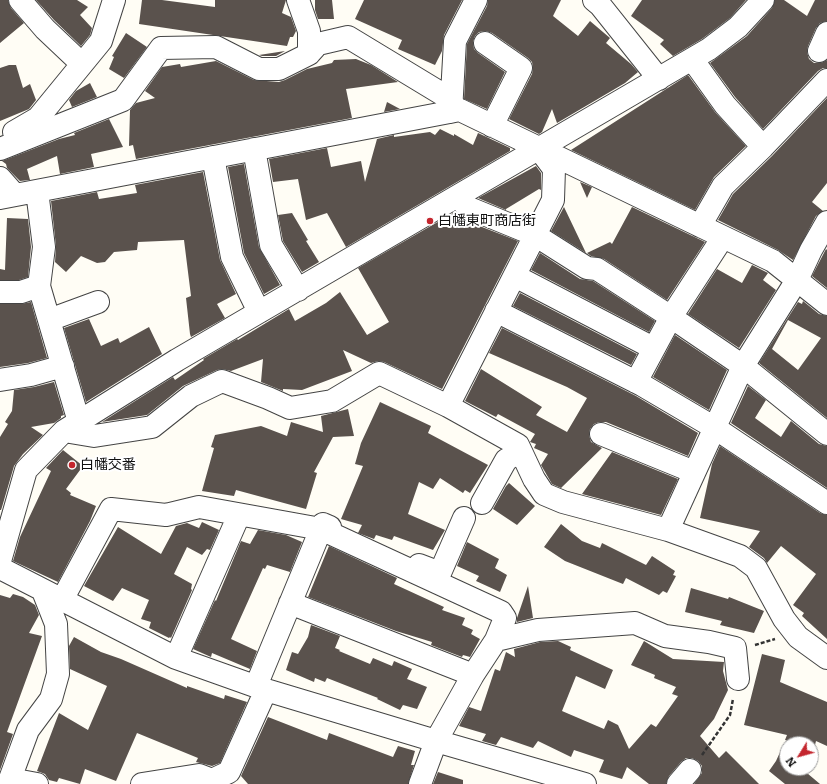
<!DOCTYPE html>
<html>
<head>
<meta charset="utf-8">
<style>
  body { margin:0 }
  #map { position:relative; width:827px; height:784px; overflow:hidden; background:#fffdf5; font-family:Literata,serif }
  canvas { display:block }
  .north { position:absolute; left:779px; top:736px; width:40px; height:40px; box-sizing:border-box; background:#fff; border:1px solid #a0a0a0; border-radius:50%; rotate:233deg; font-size:11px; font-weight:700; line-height:16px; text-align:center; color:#111 }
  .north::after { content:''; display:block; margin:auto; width:14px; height:18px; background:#c4262e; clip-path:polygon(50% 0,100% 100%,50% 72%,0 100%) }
</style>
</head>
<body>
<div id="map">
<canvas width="827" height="784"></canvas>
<div class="north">N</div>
</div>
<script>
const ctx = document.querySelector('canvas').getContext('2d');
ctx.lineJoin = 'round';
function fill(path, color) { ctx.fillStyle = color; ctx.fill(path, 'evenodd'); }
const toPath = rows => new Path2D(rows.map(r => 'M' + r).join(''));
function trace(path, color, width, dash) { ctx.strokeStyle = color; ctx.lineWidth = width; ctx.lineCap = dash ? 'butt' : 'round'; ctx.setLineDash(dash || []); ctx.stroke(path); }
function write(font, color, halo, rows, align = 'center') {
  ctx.font = font + ' Literata,"Noto Sans JP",serif'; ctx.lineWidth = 4; ctx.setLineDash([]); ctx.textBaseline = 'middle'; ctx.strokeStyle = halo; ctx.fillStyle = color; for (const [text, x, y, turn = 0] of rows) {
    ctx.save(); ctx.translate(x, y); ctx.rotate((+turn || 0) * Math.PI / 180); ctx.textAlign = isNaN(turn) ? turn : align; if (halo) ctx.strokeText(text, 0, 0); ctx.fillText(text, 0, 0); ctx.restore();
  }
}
fill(toPath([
  [0,0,8,0,11,8,24,23,0,43],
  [36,0,77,0,88,7,80,15,92,28,90,35,81,46,54,20],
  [142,0,162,0,215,7,215,0,286,0,282,13,291,17,296,31,293,37,290,37,287,46,139,24],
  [315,0,332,0,334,19,318,19,315,10],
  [364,0,462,0,444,35,442,51,435,65,398,49,402,40,355,19],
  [488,0,561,0,553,16,578,36,590,21,610,38,606,43,631,64,638,72,625,83,557,123,552,109,542,132,539,134,509,119,532,74,533,68,532,62,528,58,492,33,486,31,479,32,475,36,473,42,474,49,478,53,505,72,487,109,464,99,467,44,487,6],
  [642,0,746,0,730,18,702,39,673,56,660,44,664,40,631,16],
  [775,0,784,0,807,16,815,0,827,0,827,21,820,23,816,28,808,46,807,52,809,59,814,63,821,63,827,60,827,68,823,68,818,71,763,129,735,97,710,63,747,36,772,8],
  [126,33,147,47,124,78,109,69,114,57,112,56],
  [285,51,276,56,262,56,259,55],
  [356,59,371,65,398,82,346,89,352,118,136,159,133,145,129,146,130,110,136,103,155,98,145,91,162,67,180,64,181,67,216,61,254,80,279,82,285,80,307,69,332,63,334,60],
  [9,65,16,65,23,88,30,84,36,100,29,109,0,121,0,68],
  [688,75,715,112,746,146,714,177,695,210,571,150],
  [90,83,97,97,72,107,69,100,76,91],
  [827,98,827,183,812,202,823,211,816,216,793,260,778,250,718,220,733,194,772,156],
  [387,102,400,109,384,112],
  [109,119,123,147,91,154,94,167,60,174,57,156,27,169,30,180,20,181,7,168,6,164,2,161,59,139,75,135,74,133],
  [440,129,454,136,454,134,473,145,478,133,510,148,510,151,346,247,327,213,306,220,298,179,273,182,269,159,327,148,331,167,361,161,365,182,377,139,394,135,394,137,430,132,435,135],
  [244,164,259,247,280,285,264,294,244,253,228,167],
  [536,166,541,173,541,190,539,189,506,209,506,210,478,198],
  [203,172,220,260,236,294,217,304,225,318,191,337,190,334,186,298,191,296,184,240,138,242,137,250,114,252,105,262,97,263,81,256,66,272,55,262,56,246,51,201,97,192,99,199,137,193,135,185],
  [580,182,592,187,587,198],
  [564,207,586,253,551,231],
  [632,207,705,242,667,300,604,259,591,256,587,253,610,242,612,244],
  [455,212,464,220,518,241,442,389,384,362,378,361,371,363,343,350,352,371,302,390,283,389,283,391,261,382,263,359,231,371,222,369,217,370,183,386,147,415,102,422,173,377,175,380,204,360,203,359,237,339,238,340,289,309,295,321,326,303,340,292,367,335,389,322,358,268],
  [292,213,308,240,306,241,319,262,302,272,283,241,278,215],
  [7,218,28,219,31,247,28,277,19,280,0,280,0,269,5,270],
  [826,249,827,250,827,288,812,276],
  [540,253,580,279,593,281,655,321,649,332,531,270],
  [752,265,768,273,763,280,776,290,739,348,688,314,717,269,742,283],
  [520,293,637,354,631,365,513,306],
  [803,301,819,314,827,316,827,418,759,363,798,302,802,304],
  [788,320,821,338,798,370,772,349],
  [31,302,47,358,28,363,0,367,0,304,21,304],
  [89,319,101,346,118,338,120,343,149,327,162,354,86,402,64,328],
  [502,328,636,396,698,433,688,456,606,422,599,422,594,424,590,429,589,435,591,442,602,448,561,488,552,484,541,465,548,454,534,448,536,444,530,442,535,434,498,414,496,417,465,401,481,369,542,407,536,415,567,432,587,398,567,387,489,353],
  [675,335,727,370,709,410,653,377],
  [54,382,64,415,61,416,61,418,54,423,31,427,43,435,23,454,14,466,2,507,1,510,0,510,0,437,8,424,5,422,12,411,14,390,34,387],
  [748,386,766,400,755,418,781,437,791,421,819,444,827,446,827,488,731,423],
  [380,402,431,426,428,433,488,465,470,493,465,490,463,493,440,478,433,489,419,482,408,514,445,530,433,550,394,536,392,540,376,535,374,539,358,533,362,525,341,519,363,466,355,464,361,443],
  [348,409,354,436,333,437,314,472,317,473,306,509,236,490,234,496,202,491,214,448,211,447,215,435,261,426,287,436,291,422,323,432,321,416],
  [720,446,820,513,827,515,827,639,802,616,804,613,793,605,816,574,781,546,767,563,764,558,749,547,760,531,700,518,712,464],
  [63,450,83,466,66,489,71,493,70,495,96,506,90,521,58,582,13,561,20,537,51,471,46,468],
  [612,452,678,479,661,515,582,494],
  [509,483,535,506,517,525,493,509,506,486],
  [202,522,219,530,210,550,207,549,202,555,187,547,174,574,192,584,191,589,192,590,171,638,170,637,169,638,149,628,151,622,141,619,149,600,122,588,113,601,84,586,118,527,161,554,176,526,187,523,199,528],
  [561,524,582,541,600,548,602,543,646,565,652,556,675,571,673,575,676,576,667,593,663,591,659,595,626,578,623,584,565,561,544,547],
  [258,530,286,535,302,542,290,572,267,565,265,569,263,568,231,639,257,651,250,669,212,653,211,657,193,649,215,600,216,601,241,541,250,544],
  [467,542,499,559,495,568,507,575,500,592,476,581,479,576,457,566],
  [329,546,397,578,394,584,444,607,442,610,465,618,462,625,473,630,471,634,480,639,470,657,463,655,462,657,431,645,432,642,396,631,308,597],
  [528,586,533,618,517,622,517,618],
  [691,588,728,599,729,597,764,611,754,633,720,625,722,621,685,612],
  [13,594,23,597,35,605,39,615,29,633,42,636,7,732,13,734,0,770,0,595,10,598],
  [311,625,340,636,335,648,340,650,339,651,370,664,373,658,392,666,394,661,412,669,407,679,427,687,417,709,403,705,400,710,377,699,378,698,327,678,325,682,315,678,314,682,286,670,292,652,298,654,308,637],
  [74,637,101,652,121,659,187,688,187,686,224,699,225,695,247,702,220,763,212,766,196,762,198,758,137,733,116,781,85,769,80,784,59,778,57,782,49,780,45,774,37,771,59,713,88,730,107,686,70,669,69,646],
  [558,641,571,647,570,650,613,670,605,689,576,676,562,711,604,729,608,720,618,725,629,749,651,724,656,727,678,696,672,694,676,687,654,678,655,675,631,665,644,641,673,659,724,662,723,671,728,690,714,719,700,736,719,758,726,751,759,784,694,784,702,773,702,766,698,761,692,758,686,758,681,762,669,776,666,784,649,784,627,767,622,779,599,772,604,760,574,750,571,757,538,741,533,748,501,737,496,745,482,741,486,734,459,726,469,707,481,711,495,669,500,671,506,652,515,657,514,649,540,642],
  [762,654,785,660,780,682,827,702,827,746,816,741,814,749,811,748,811,744,798,744,785,740,787,735,744,725],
  [268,717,327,740,329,733,393,757,398,746,415,751,411,765,414,765,408,784,248,784,241,776],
  [781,750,787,756,787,768,801,768,820,784,785,784,769,771,776,761],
  [438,772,463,780,463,784,433,784]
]), '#5a524d');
const minor = toPath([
  [20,0,45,29,82,64],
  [594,0,600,5,659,79],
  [485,43,521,68,492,126],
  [819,51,827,33],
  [309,54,318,44,348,37,452,100],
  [692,59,725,105,763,147],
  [451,112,455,41,476,0],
  [14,132,38,118,101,41,114,0],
  [0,149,123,100,161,48,216,47,259,69,279,69,309,54,309,31,298,0],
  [254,149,271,245,298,290],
  [213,157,232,257,259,312],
  [0,178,15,195],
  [37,191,44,247,39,286,79,422],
  [457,197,469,208,535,235,587,268,597,269,671,317,723,237],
  [0,198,460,110,773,261,827,304],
  [700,226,723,186,763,147,827,80],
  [515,276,653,348],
  [0,292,21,292,39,286],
  [496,311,642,385,715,428,827,503],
  [49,320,98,302],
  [0,380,31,375,63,366],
  [636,382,671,317,743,366,827,434],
  [448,406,553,200,554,169,539,149],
  [64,431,94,436,152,427,191,396,222,381,268,398,290,408,332,401,379,373,448,406,518,445,534,479,544,494,563,502,668,530,740,556,756,568,784,619,798,637,827,658],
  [601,434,694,472],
  [482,503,506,460,520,451],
  [668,530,743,366,797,280,811,250,827,222],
  [0,561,26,470,64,431,177,360,709,49,738,27,763,0],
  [419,565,440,573,464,518],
  [0,568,176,658,266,690,436,741,585,784],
  [62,600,111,509,166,515,199,507,321,529,501,612,505,618,496,640,473,675,436,741,420,784],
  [290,603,473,675],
  [496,640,538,630,635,623,665,636,709,642,735,648,738,679],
  [176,658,239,515],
  [256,686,323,524,330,527],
  [10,779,37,784],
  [7,784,10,779,28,730,51,699,58,674,56,624,43,591],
  [142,784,199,775,212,780],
  [210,784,212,780,229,772,266,690],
  [678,784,690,770]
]);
trace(minor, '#444', 24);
trace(toPath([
  [755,645,775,639],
  [702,755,730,715,733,699]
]), '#333', 2.5, [4, 2]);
trace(minor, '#fff', 22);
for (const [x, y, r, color] of [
  [430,221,4,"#c4262e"],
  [72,465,4,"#c4262e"]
]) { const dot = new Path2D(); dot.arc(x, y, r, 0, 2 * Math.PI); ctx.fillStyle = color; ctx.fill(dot); trace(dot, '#fff', 1.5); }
write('14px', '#111', '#fff', [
  ["白幡東町商店街",438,221],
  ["白幡交番",80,465]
], 'left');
</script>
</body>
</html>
